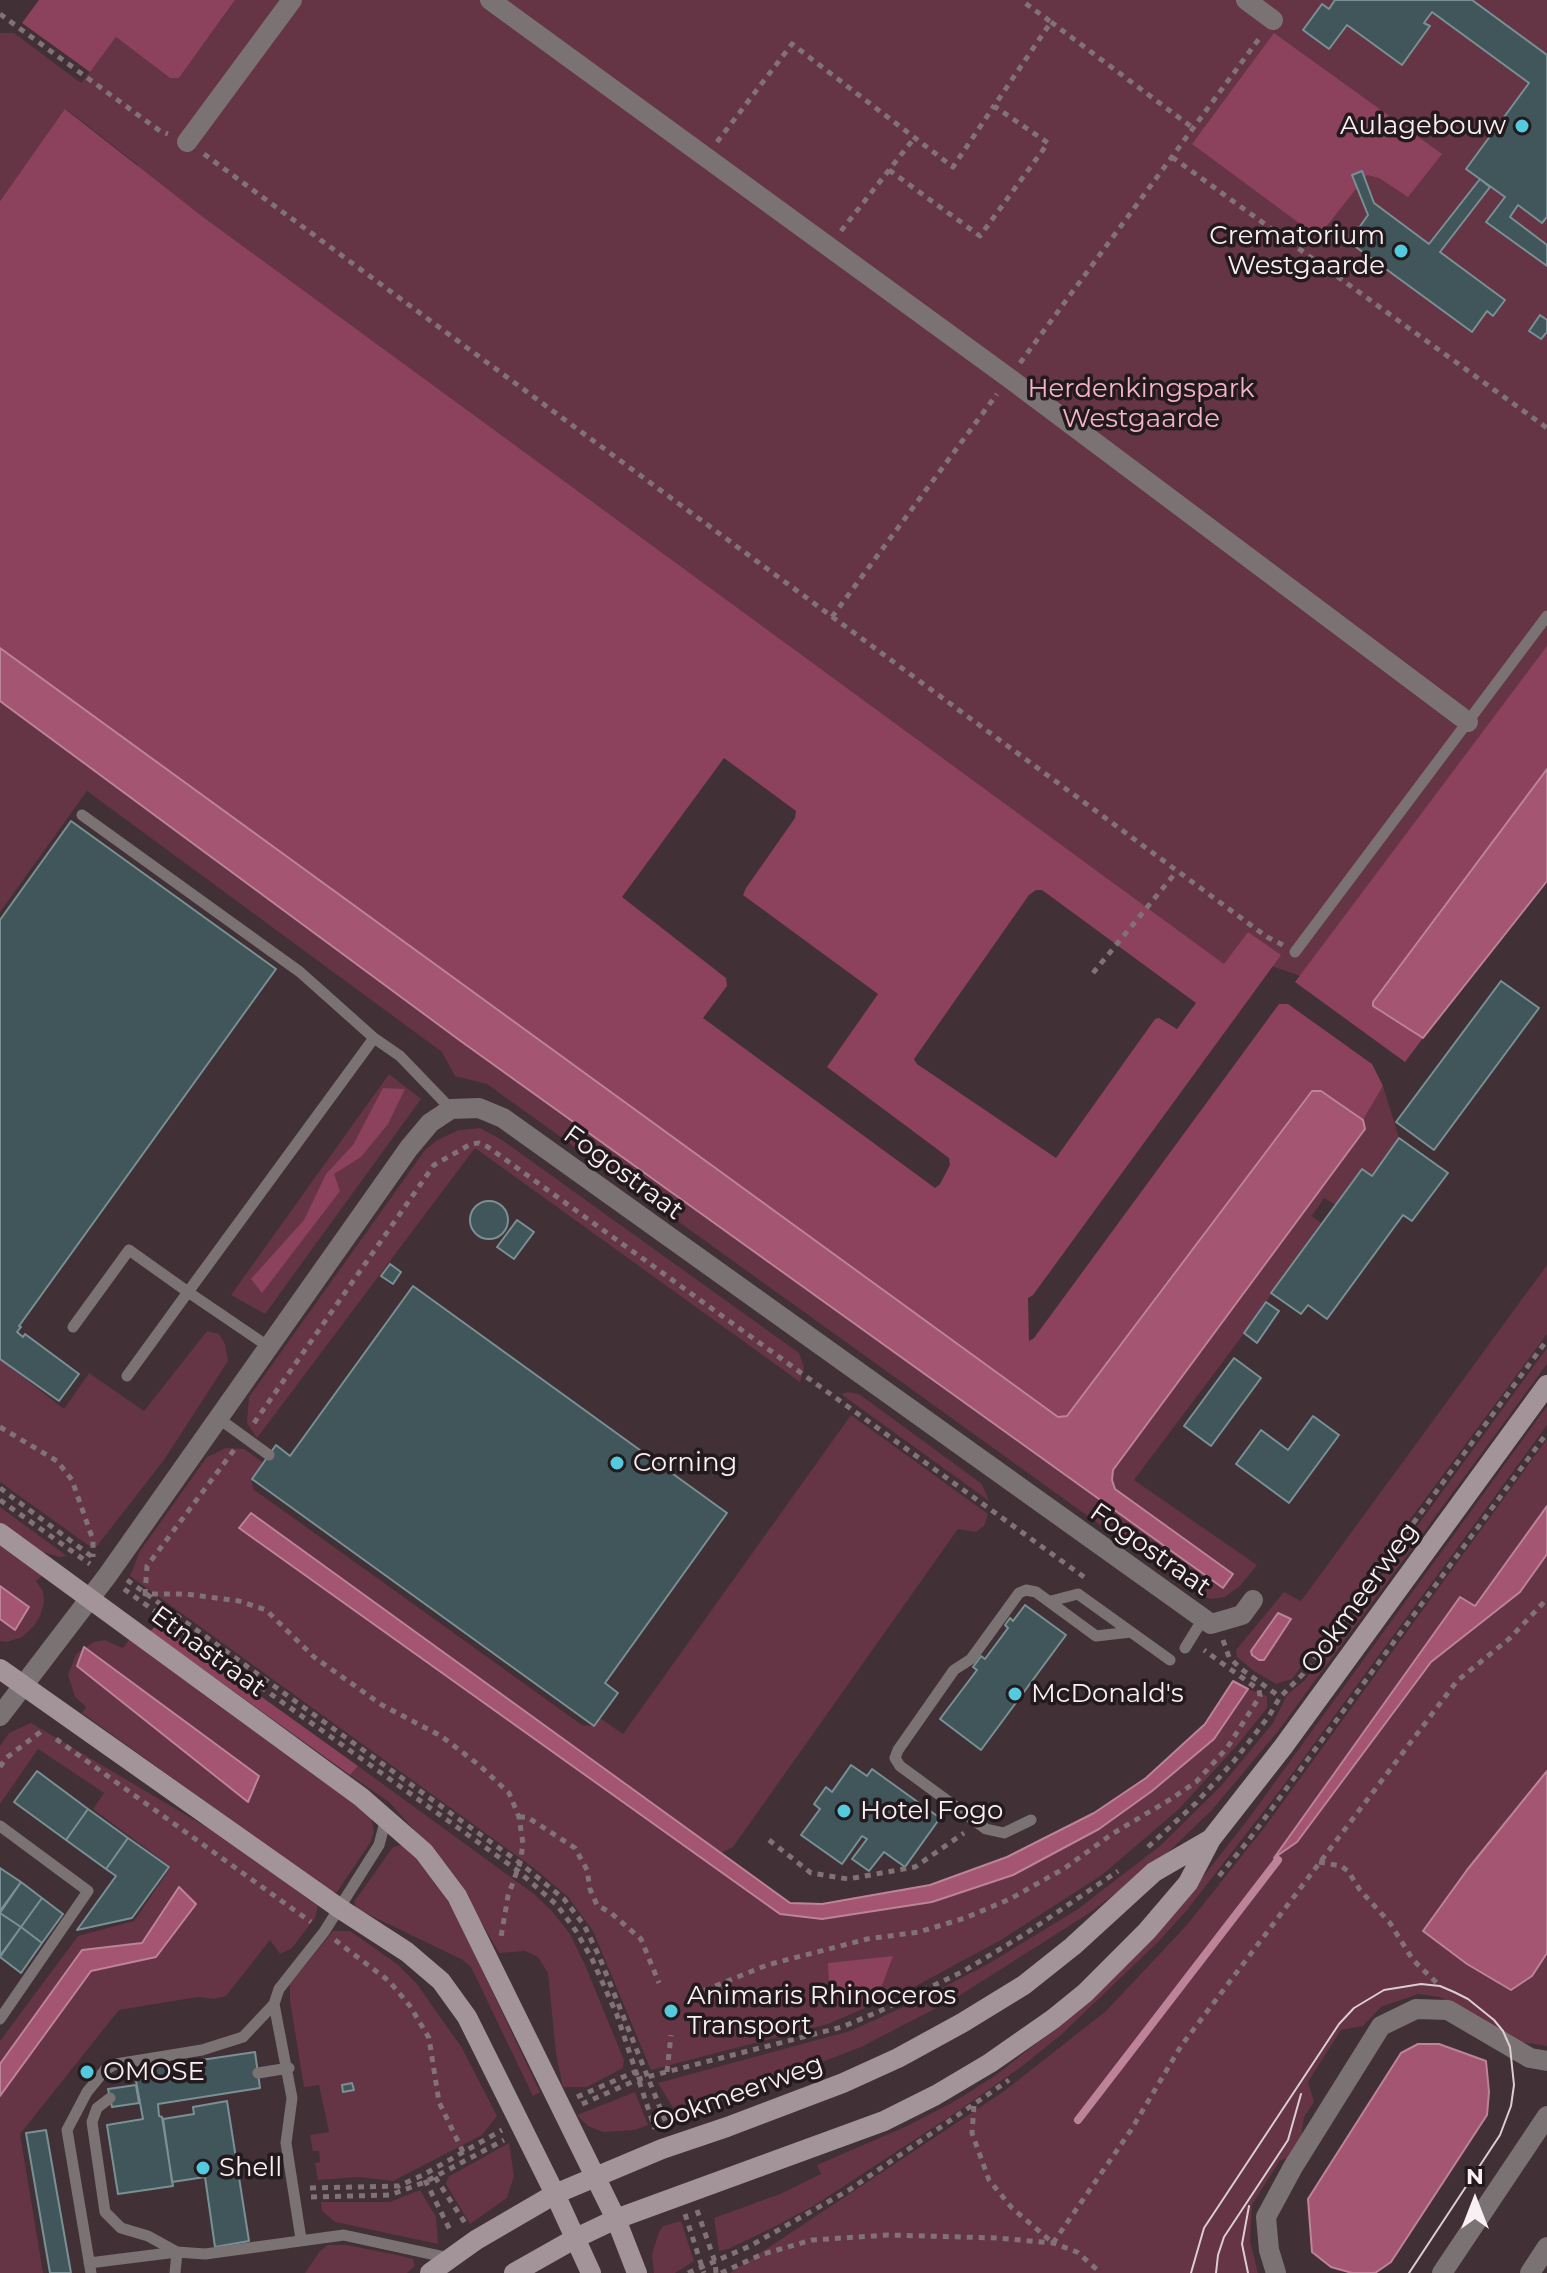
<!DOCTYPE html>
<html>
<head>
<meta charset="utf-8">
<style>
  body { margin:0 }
  #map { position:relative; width:1547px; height:2273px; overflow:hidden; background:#413035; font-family:Montserrat,sans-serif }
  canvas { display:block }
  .north { position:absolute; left:1435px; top:2161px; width:80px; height:80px; -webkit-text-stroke:6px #221a1d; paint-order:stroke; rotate:0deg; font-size:22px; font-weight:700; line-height:32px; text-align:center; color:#faeff2 }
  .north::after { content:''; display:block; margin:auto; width:28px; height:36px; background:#faeff2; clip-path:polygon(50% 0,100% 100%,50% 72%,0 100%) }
</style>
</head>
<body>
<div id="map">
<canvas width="1547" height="2273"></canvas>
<div class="north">N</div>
</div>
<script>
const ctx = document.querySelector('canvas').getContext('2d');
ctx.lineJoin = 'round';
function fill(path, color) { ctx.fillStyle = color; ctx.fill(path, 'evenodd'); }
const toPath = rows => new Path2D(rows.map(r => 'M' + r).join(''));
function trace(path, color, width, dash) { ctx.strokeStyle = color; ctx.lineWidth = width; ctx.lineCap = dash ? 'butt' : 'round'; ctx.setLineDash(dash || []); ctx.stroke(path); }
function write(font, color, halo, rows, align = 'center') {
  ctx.font = font + ' Montserrat,sans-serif'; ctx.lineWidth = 7; ctx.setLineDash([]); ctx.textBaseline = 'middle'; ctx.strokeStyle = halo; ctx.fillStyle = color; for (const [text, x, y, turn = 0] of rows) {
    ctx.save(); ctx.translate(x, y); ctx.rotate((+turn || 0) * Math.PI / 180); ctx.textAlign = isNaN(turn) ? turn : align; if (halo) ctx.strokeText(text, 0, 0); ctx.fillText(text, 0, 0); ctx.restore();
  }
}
fill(toPath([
  [235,0,1547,0,1547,701,1329,986,1234,953,1225,965,1186,937,1178,934,136,168,138,165,66,109,0,201,0,33,14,33,81,83,116,37,170,78,179,78],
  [0,702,462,1042,1223,1588,1233,1573,1115,1488,1112,1480,1113,1470,1365,1130,1363,1120,1383,1086,1399,1138,1372,1176,1362,1169,1336,1205,1324,1198,1312,1216,1321,1223,1240,1339,1134,1480,1257,1565,1239,1587,1225,1597,1212,1599,1199,1596,487,1084,455,1076,442,1052,87,791,0,912],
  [389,1074,421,1099,265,1314,231,1295],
  [480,1128,502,1140,799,1353,804,1367,800,1382,475,1148,257,1438,247,1423,249,1397,425,1150,437,1140,459,1130],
  [1547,1265,1547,1334,1292,1679,1276,1684,1254,1671,1237,1657,1236,1650,1284,1592,1301,1601],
  [207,1331,219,1334,225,1344,228,1361,164,1460,97,1546,92,1548,0,1482,0,1359,64,1409,89,1373,144,1411],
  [1547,1348,1547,1364,1279,1730,1212,1810,1159,1861,1088,1914,954,1999,861,2047,679,2117,658,2083,850,2031,917,2001,988,1964,1078,1909,1161,1845,1221,1786,1273,1723,1287,1695,1305,1680],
  [849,1392,859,1394,982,1484,989,1501,841,1394],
  [1547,1406,1547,1425,1281,1789,1187,1910,1159,1941,1062,2034,1021,2067,948,2118,815,2205,772,2228,728,2249,719,2251,714,2218,780,2194,821,2174,817,2165,907,2126,957,2100,996,2075,1089,2002,1199,1882,1246,1822],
  [851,1415,988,1514,984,1526,976,1532,958,1529,733,1847,721,1853,251,1513,240,1528,780,1914,821,1919,1013,1875,1099,1829,1152,1791,1214,1739,1248,1689,1267,1696,1267,1708,1239,1743,1179,1809,1102,1875,1001,1940,914,1987,828,2024,651,2070,593,1931,568,1897,535,1869,130,1576,140,1551,207,1457,226,1448,244,1449,264,1463,252,1479,253,1489,582,1725,594,1726,600,1718,623,1734],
  [1547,1439,1547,1506,1474,1606,1459,1597,1277,1856,1297,1842,1431,1662,1520,1592,1547,1554,1547,1771,1467,1870,1423,1931,1467,1964,1511,1989,1532,1976,1547,1953,1547,2046,1521,2042,1465,2009,1439,1997,1418,1994,1381,2007,1363,2026,1341,2030,1308,2082,1314,2102,1304,2117,1301,2139,1290,2158,1280,2160,1252,2205,1250,2241,1258,2273,730,2273,1003,2092,1106,2011,1186,1926,1264,1828],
  [0,1507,67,1556,59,1557,37,1550,0,1523],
  [0,1545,42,1576,36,1581,43,1591,44,1603,40,1616,34,1626,22,1637,7,1642,0,1641],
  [130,1638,371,1816,374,1832,370,1843,337,1892,331,1892,82,1713,86,1707,75,1697,68,1675,76,1654,94,1642,104,1640,123,1648],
  [31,1723,228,1840,318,1906,315,1918,292,1948,280,1954,270,1940,226,1996,214,1999,198,1997,119,2010,20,2134,43,2273,0,2273,0,2096,91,1971,156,1957,179,1887,142,1943,82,1950,0,2064,0,2041,78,1936,134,1921,171,1867,93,1809,104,1793,38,1749,0,1804,0,1746,9,1733],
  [358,1766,534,1894,551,1910,570,1934,585,1965,624,2060,623,2068,587,2087,563,2087,556,2054,548,1973,538,1957,525,1951,499,1953,457,1880,437,1855,389,1802,350,1775],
  [405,1844,436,1882,455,1913,540,2092,533,2096,471,1967,461,1959,357,1909,354,1902,393,1847],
  [333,1931,350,1931,356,1935,397,1964,417,1984,462,2048,497,2116,482,2135,393,2181,358,2177,318,2180,315,2163,320,2162,319,2151,313,2151,310,2135,329,2132,319,2085,304,2087,290,2001,290,1984],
  [635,2092,648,2125,635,2130,603,2132,588,2126,577,2115],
  [509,2143,514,2176,507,2198,470,2224,446,2184,448,2177],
  [420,2190,436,2217,438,2244,335,2222,322,2211,321,2202,390,2202],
  [681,2221,694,2261,675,2273,654,2273,652,2254,659,2232,663,2226],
  [328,2245,347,2245,397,2255,413,2259,415,2266,407,2273,305,2273,320,2251]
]), '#653445');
fill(toPath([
  [39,0,235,0,179,78,170,78,116,37,90,72,22,23],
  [1274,33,1442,154,1408,197,1379,178,1367,175,1318,237,1192,144],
  [65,109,203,217,1224,964,1248,932,1281,955,1033,1295,1028,1298,1029,1341,1034,1338,1279,1004,1288,1004,1372,1064,1383,1086,1363,1120,1321,1091,1067,1417,1058,1417,1030,1398,0,648,0,201],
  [724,758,796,811,795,818,746,888,743,895,878,994,827,1067,949,1158,950,1165,940,1184,935,1188,703,1018,727,986,726,978,622,897],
  [1036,890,1042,890,1196,1003,1177,1029,1159,1018,1155,1019,1056,1158,917,1064,914,1059,1029,895],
  [1547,646,1547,769,1373,1002,1373,1006,1423,1038,1405,1062,1295,982],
  [383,1088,405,1089,388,1124,361,1157,334,1174,340,1191,262,1293,251,1279,304,1220,326,1174,353,1145],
  [156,1626,163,1626,358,1766,350,1775,150,1631],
  [893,1956,881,1988,855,1996,829,1984,828,1963]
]), '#8c415d');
const water = toPath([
  [0,648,1058,1417,1067,1416,1312,1091,1321,1091,1363,1120,1365,1129,1113,1470,1112,1480,1115,1489,1233,1574,1223,1588,462,1042,0,701,0,648],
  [1547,769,1547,881,1423,1038,1373,1006,1373,1002,1547,769],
  [1547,1506,1547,1554,1520,1592,1431,1662,1297,1842,1274,1858,1460,1597,1475,1606,1547,1506],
  [251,1513,790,1903,822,1904,930,1885,1007,1857,1094,1813,1146,1778,1205,1724,1233,1681,1248,1689,1214,1739,1152,1791,1099,1829,1013,1875,932,1902,822,1919,780,1914,239,1528,251,1513],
  [0,1586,29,1607,15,1630,0,1619,0,1586],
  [1278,1613,1291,1619,1264,1660,1259,1660,1252,1655,1251,1651,1278,1613],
  [84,1647,259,1776,248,1802,77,1666,84,1647],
  [1547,1771,1547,1953,1532,1976,1511,1990,1467,1964,1423,1931,1467,1870,1547,1771],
  [179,1887,196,1904,156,1957,91,1971,0,2096,0,2064,82,1950,142,1943,179,1887],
  [1418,2044,1439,2044,1486,2061,1489,2092,1487,2115,1391,2262,1375,2273,1352,2273,1331,2267,1312,2252,1308,2199,1401,2053,1418,2044]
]);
fill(water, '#a35571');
trace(water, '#bd8398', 2);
trace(toPath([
  [1078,2120,1278,1860]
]), '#bd8398', 8);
const building = toPath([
  [1335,0,1472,0,1547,55,1547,217,1542,223,1518,205,1510,217,1547,245,1547,266,1486,222,1505,197,1466,169,1529,83,1432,12,1424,23,1430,26,1402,65,1347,25,1329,49,1303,30,1322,4,1329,9,1335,0],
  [1362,171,1374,203,1429,244,1480,179,1490,187,1440,252,1505,300,1493,316,1487,311,1472,332,1349,242,1368,215,1352,175,1362,171],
  [1540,315,1547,320,1547,332,1541,339,1529,331,1540,315],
  [71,821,276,969,19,1326,21,1327,17,1332,23,1337,25,1334,79,1374,59,1401,0,1359,0,920,71,821],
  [1501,981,1539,1008,1434,1150,1396,1122,1501,981],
  [1399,1138,1448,1173,1412,1221,1403,1215,1327,1319,1308,1305,1301,1314,1271,1293,1362,1169,1372,1176,1399,1138],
  '470 1220a19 19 0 1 1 38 0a19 19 0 1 1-38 0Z',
  [517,1220,534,1232,514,1259,497,1247,517,1220],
  [390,1264,401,1272,393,1284,381,1276,390,1264],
  [413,1286,727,1513,605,1683,618,1693,594,1726,252,1479,276,1445,290,1456,413,1286],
  [1266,1302,1279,1311,1257,1343,1244,1333,1266,1302],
  [1234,1358,1261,1378,1211,1446,1184,1426,1234,1358],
  [1313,1416,1339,1435,1289,1503,1236,1464,1261,1430,1288,1450,1313,1416],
  [1025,1605,1066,1635,981,1750,940,1719,977,1670,973,1667,981,1656,985,1659,1008,1628,1005,1625,1010,1618,1013,1621,1025,1605],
  [851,1765,867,1776,872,1769,940,1818,905,1867,884,1852,869,1871,852,1859,867,1839,862,1836,842,1864,801,1835,820,1809,814,1804,826,1787,832,1792,851,1765],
  [37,1771,88,1809,66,1840,14,1802,37,1771],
  [88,1809,128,1838,106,1869,66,1840,88,1809],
  [128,1838,169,1867,132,1918,77,1930,116,1876,106,1869,128,1838],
  [0,1868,21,1882,0,1911,0,1868],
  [21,1882,42,1898,21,1927,0,1913,21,1882],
  [42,1898,63,1914,42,1943,21,1927,42,1898],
  [0,1913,21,1927,0,1956,0,1913],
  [21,1927,42,1943,21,1973,0,1957,21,1927],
  [255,2052,260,2088,158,2104,159,2116,162,2117,173,2186,118,2194,107,2125,143,2119,134,2070,255,2052],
  [352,2083,354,2090,343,2092,342,2085,352,2083],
  [136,2085,139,2103,112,2107,108,2089,136,2085],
  [227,2101,249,2241,215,2247,205,2177,172,2182,163,2119,194,2114,193,2107,227,2101],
  [46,2130,71,2273,50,2273,26,2133,46,2130]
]);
fill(building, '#41565a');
trace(building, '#799094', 2);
trace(toPath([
  [0,14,160,131,168,134],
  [1051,22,1193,128],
  [717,142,792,44,953,167,994,106],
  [204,154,1267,937,1283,945],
  [1172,157,1547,428],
  [889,170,980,236,1048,143,994,106,1051,22,1021,0],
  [841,231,915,137],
  [1020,363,1261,36],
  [832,617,997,394],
  [1093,973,1177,871],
  [254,1423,434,1165,471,1144,479,1143,488,1147,1084,1577],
  [0,1427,57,1461,72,1480,93,1540,93,1557],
  [234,1450,147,1566,145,1594,186,1594,239,1601,266,1610,314,1657,382,1705,441,1736,479,1765,509,1793,519,1817,523,1844,520,1863,508,1896,501,1937],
  [0,1488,95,1559],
  [0,1500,90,1564],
  [127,1580,520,1863,564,1899,584,1925,599,1956,667,2125],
  [124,1589,517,1870,557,1905,576,1931,592,1959,617,2015,655,2129],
  [1223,1640,1229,1657,1240,1668,1280,1697],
  [56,1739,311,1922],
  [0,1767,6,1758,43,1730],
  [519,1817,527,1817,575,1848,587,1870,590,1889,597,1905,611,1913,641,1939,659,1983],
  [769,1840,811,1873,848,1879,915,1867,964,1833],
  [1148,1847,1196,1803,1234,1761,1269,1716,1280,1697,1303,1674,1547,1340],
  [1319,1862,1341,1866,1348,1871,1360,1890,1390,1923,1413,1960,1440,1986],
  [1219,1876,1248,1841,1547,1433],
  [335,1940,389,1981,410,2006,429,2038,439,2102,463,2152],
  [693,1995,767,1965,867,1939,919,1932,965,1918,1010,1899,1065,1868,1112,1834,1171,1799,1196,1782,1227,1748,1260,1696,1259,1690,1204,1650],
  [667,2072,671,2035],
  [577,2097,637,2071],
  [582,2104,639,2079,842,2027,880,2011,962,1972,1025,1934,1118,1871],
  [974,2106,972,2133,989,2180,1012,2208,1052,2242],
  [435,2177,465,2223],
  [425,2180,451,2232],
  [310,2188,399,2186,423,2175,502,2130],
  [311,2197,390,2195,425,2182,504,2140],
  [697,2210,715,2262,716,2273],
  [685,2214,704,2273],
  [1053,2243,1131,2130,1181,2046,1457,1681,1510,1638,1547,1599],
  [688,2273,750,2246,849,2190,1009,2080],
  [721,2273,760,2255,812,2240,888,2235,997,2238,1053,2243,1077,2252,1101,2273]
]), '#817276', 5, [6, 6]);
trace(toPath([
  [82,815,300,972,374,1038],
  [1295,952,1547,616],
  [73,1327,129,1250,188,1292,127,1376],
  [269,1347,188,1292,374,1038,400,1056,451,1109],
  [218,1418,269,1455],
  [1051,1601,1078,1594,1170,1660],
  [1185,1648,1203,1619],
  [1031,1820,1004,1833,986,1829,900,1766,895,1758,898,1750,954,1670,971,1659,1019,1593,1026,1590,1036,1592,1096,1636,1131,1632],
  [0,1826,88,1891,0,2019],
  [274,2004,279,1989,324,1932,379,1845,384,1826,383,1815],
  [258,2073,289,2068],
  [110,2098,97,2108,92,2122,105,2212,121,2228,148,2236,177,2252],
  [89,2263,177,2252,205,2254,344,2235,450,2258],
  [91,2273,67,2130,87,2092,105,2070,116,2064,202,2050,243,2037,274,2004,292,2098,286,2143,301,2239],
  [175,2273,177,2252]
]), '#7b7274', 11);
trace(toPath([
  [490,0,1009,378,1468,722],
  [1246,0,1273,20],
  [187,142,292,0],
  [0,1716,107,1576,409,1148,430,1123,451,1109,479,1108,503,1118,1211,1624,1242,1615,1253,1600],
  [1276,2273,1269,2250,1266,2217,1293,2167,1381,2026,1416,2009,1448,2010,1530,2058,1547,2061],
  [1442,2273,1547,2116],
  [1530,2273,1547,2247]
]), '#7b7274', 20);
trace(toPath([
  [0,1533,361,1797,424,1852,457,1896,616,2219,637,2273],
  [0,1669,339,1908,407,1952,441,1981,467,2017,555,2194,591,2273],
  [430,2273,476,2240,555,2194,662,2149,727,2127,843,2083,898,2058,962,2023,1024,1985,1073,1946,1154,1872,1211,1839],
  [514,2273,576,2238,616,2219,884,2121,936,2095,990,2063,1053,2019,1085,1993,1147,1931,1188,1883,1211,1839,1283,1747,1547,1385]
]), '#a29498', 20);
trace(toPath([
  [1191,2273,1204,2228,1339,2024,1354,2008,1384,1990,1421,1984,1440,1986,1454,1992,1468,1999,1494,2020,1503,2031,1510,2047,1514,2085,1511,2106,1500,2135,1409,2273],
  [1216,2273,1218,2255,1224,2237,1288,2140,1301,2094],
  [1248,2273,1242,2244,1249,2206]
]), '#daced1', 2);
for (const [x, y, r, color] of [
  [1522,126,8,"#54cade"],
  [1401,251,8,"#54cade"],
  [617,1463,8,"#54cade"],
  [1015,1694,8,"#54cade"],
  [844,1811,8,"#54cade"],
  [671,2011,8,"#54cade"],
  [87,2072,8,"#54cade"],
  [203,2168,8,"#54cade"]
]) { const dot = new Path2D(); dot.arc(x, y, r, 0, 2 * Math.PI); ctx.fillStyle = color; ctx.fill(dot); trace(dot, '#221a1d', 3); }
write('26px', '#faeff2', '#221a1d', [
  ["Aulagebouw",1506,126,"right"],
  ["Crematorium",1385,236,"right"],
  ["Westgaarde",1385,266,"right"],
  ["Corning",633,1463],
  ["McDonald's",1031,1694],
  ["Hotel Fogo",860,1811],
  ["Animaris Rhinoceros",687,1996],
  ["Transport",687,2026],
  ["OMOSE",103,2072],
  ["Shell",219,2168]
], 'left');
write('26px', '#f6b3c8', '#221a1d', [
  ["Herdenkingspark",1141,389],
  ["Westgaarde",1141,419]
]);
write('26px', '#faeff2', '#221a1d', [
  ["Fogostraat",623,1173,36],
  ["Fogostraat",1150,1550,35],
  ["Ookmeerweg",1360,1598,-54],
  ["Etnastraat",208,1652,36],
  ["Ookmeerweg",738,2094,-20]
]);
</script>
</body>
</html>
